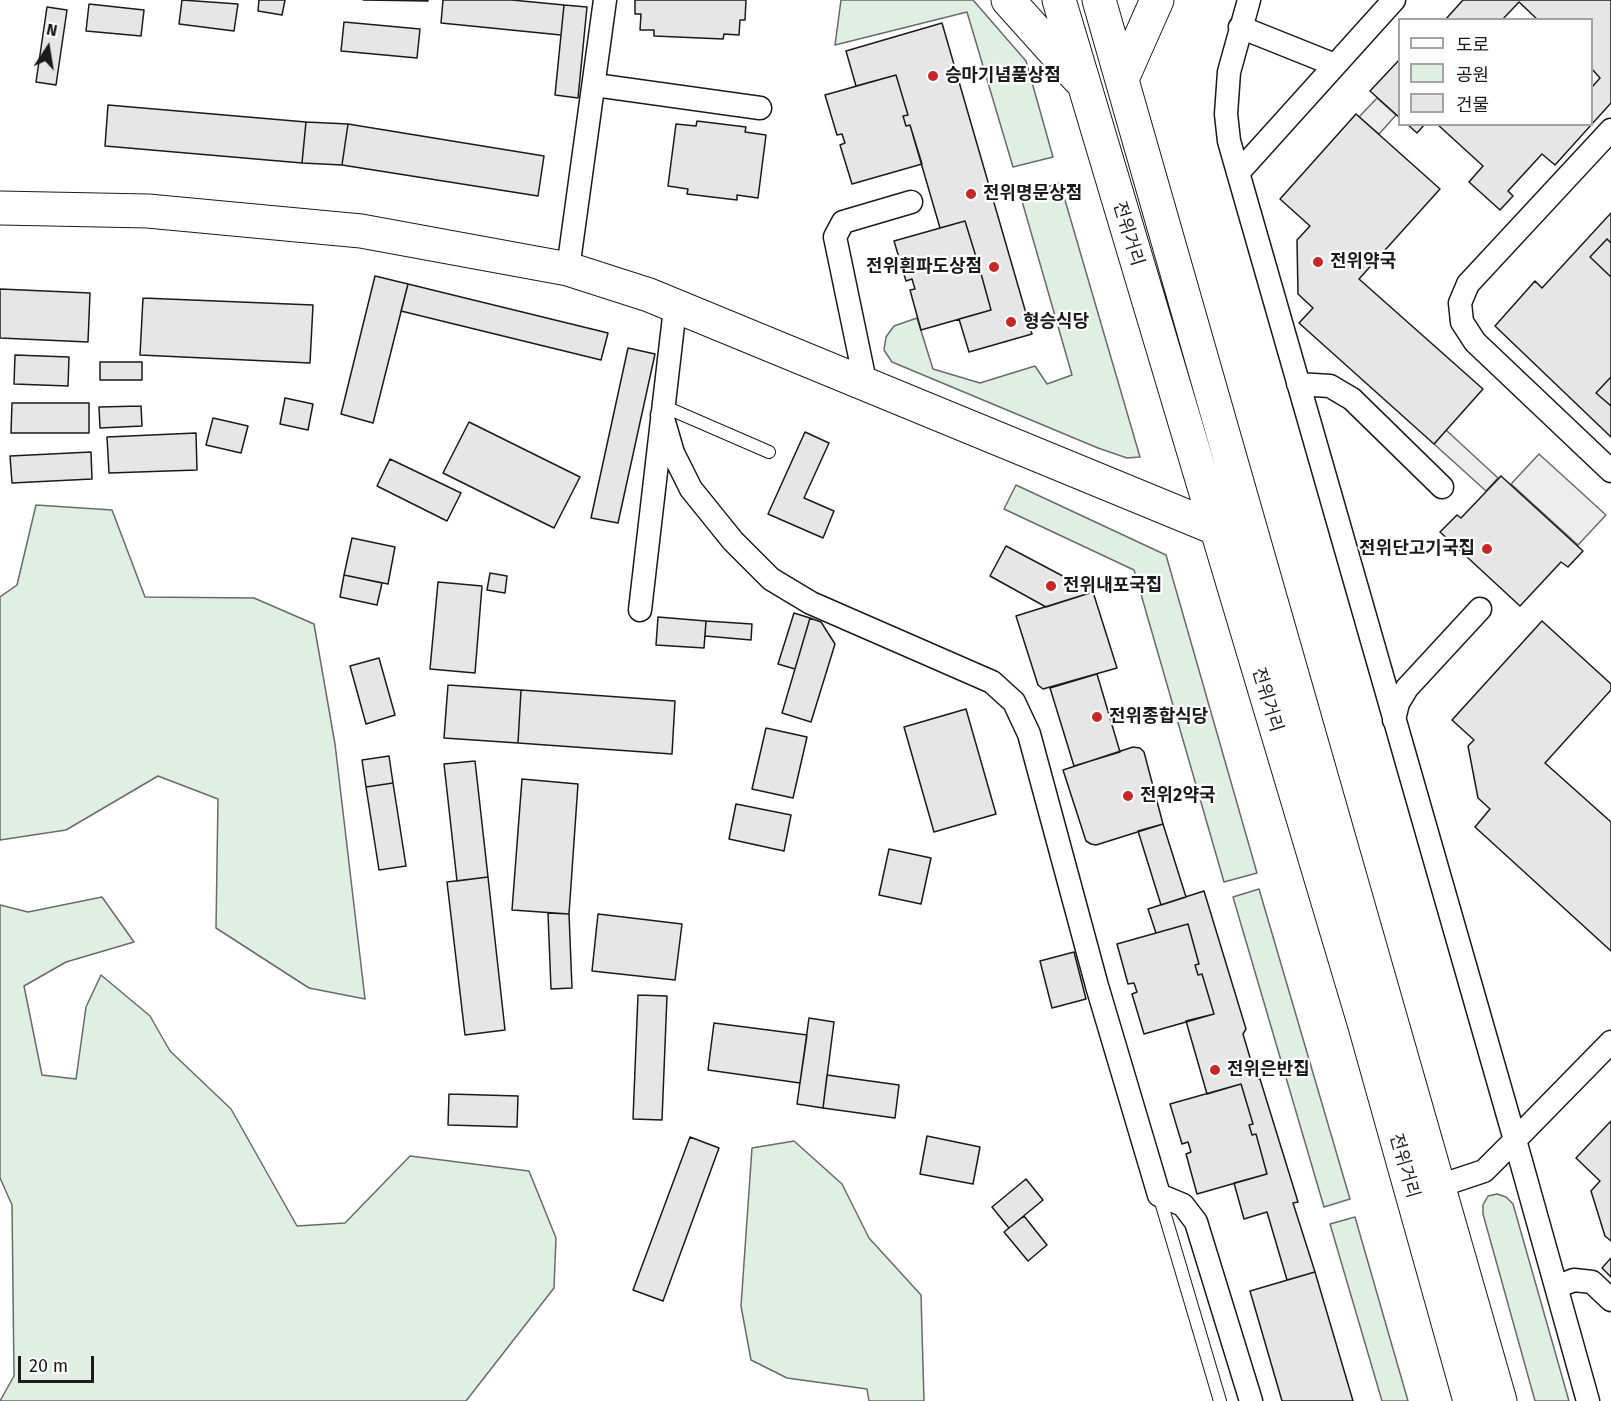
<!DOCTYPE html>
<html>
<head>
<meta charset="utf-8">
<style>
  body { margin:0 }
  #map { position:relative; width:1611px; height:1401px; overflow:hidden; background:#fff; font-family:"Fira Sans","Noto Sans KR",sans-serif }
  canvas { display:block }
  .legend { position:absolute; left:1398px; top:18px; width:195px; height:108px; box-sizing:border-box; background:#fff; border:2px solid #a3a3a3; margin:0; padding:8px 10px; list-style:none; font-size:18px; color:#1a1a1a }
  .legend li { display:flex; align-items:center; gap:12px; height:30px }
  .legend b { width:30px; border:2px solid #a3a3a3 }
  .north { position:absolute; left:18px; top:18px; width:60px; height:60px; -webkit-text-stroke:4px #fff; paint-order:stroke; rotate:12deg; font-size:16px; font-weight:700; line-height:24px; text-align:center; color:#1a1a1a }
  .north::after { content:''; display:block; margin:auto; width:21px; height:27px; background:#1a1a1a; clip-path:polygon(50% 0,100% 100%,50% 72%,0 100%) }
  .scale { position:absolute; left:18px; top:1356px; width:76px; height:27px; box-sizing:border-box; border:3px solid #1a1a1a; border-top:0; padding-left:8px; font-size:18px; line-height:21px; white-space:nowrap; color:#1a1a1a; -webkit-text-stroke:4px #fff; paint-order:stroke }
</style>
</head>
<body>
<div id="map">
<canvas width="1611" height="1401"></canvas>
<ul class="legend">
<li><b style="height:8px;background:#fff"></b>도로</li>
<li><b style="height:16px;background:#e0efe3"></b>공원</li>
<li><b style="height:16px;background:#e6e6e6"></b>건물</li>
</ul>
<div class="north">N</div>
<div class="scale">20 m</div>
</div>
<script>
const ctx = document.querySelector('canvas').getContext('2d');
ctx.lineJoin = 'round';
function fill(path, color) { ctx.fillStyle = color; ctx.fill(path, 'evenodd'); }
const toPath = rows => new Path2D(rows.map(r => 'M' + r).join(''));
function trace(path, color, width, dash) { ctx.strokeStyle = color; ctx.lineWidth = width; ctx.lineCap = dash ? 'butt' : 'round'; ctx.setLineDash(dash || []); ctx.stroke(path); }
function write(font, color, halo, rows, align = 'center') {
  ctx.font = font + ' "Fira Sans","Noto Sans KR",sans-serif'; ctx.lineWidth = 4.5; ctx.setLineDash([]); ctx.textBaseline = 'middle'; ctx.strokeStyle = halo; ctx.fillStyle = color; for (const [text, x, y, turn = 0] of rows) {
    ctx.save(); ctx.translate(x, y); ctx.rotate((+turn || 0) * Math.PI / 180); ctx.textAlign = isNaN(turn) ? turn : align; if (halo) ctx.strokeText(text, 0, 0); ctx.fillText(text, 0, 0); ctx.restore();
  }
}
const green = toPath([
  [841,0,973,0,1026,61,1053,157,1013,167,967,12,835,45,841,0],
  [1060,183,1140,457,1127,458,1098,448,892,362,884,350,886,337,894,326,917,318,933,369,980,383,1035,366,1047,384,1072,375,1020,194,1060,183],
  [1016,485,1166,555,1257,873,1224,882,1134,570,1004,509,1016,485],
  [36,505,112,510,145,597,254,598,314,624,335,744,365,999,309,988,216,928,218,799,158,776,66,830,0,840,0,597,17,585,36,505],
  [1259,889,1350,1199,1324,1207,1233,897,1259,889],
  [102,897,134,942,66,962,24,986,42,1075,76,1079,86,1007,101,975,150,1016,170,1051,231,1109,297,1226,345,1223,410,1156,529,1171,556,1238,554,1288,466,1401,0,1401,14,1376,12,1205,0,1178,0,905,28,912,102,897],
  [794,1141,842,1184,869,1238,921,1295,924,1401,869,1401,867,1389,787,1378,751,1360,741,1306,752,1148,794,1141],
  [1497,1194,1506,1197,1513,1204,1569,1401,1535,1401,1483,1214,1483,1205,1488,1196,1497,1194],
  [1355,1217,1408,1401,1382,1401,1330,1224,1355,1217]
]);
fill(green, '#e0efe3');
trace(green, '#6a6a6a', 1.5);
const parking = toPath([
  [1377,98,1396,115,1379,134,1359,117,1377,98],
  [1446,430,1498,478,1486,491,1434,444,1446,430],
  [1539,454,1606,515,1578,545,1511,484,1539,454]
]);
fill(parking, '#ededed');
trace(parking, '#6a6a6a', 1.5);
const building = toPath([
  [182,0,238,4,234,31,179,24,182,0],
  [259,0,285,0,282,15,258,11,259,0],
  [363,0,428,0,428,1,363,0],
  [443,0,512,0,564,5,561,35,441,23,443,0],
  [635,0,746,0,745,20,740,20,739,35,724,34,723,39,654,36,654,30,640,30,641,14,635,14,635,0],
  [1463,0,1611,0,1611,103,1555,165,1542,154,1508,191,1513,196,1500,210,1469,182,1483,166,1437,124,1592,124,1592,87,1600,78,1592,69,1592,20,1538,20,1519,2,1502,20,1445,20,1463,0],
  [89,4,144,10,141,36,86,31,89,4],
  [564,5,587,7,578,98,555,95,564,5],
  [47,7,67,10,56,85,36,82,47,7],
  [344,22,420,29,417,58,341,51,344,22],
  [942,23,1032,334,969,352,959,319,991,310,980,270,976,272,972,261,977,260,965,221,940,228,910,125,906,126,903,116,908,115,896,75,856,86,846,51,942,23],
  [1400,59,1400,118,1370,91,1400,59],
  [896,75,908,115,903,116,906,126,910,125,922,164,852,184,840,145,845,143,842,134,837,135,825,95,896,75],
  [108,105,306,122,302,163,105,146,108,105],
  [1356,114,1440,189,1359,279,1483,389,1434,444,1299,323,1313,308,1298,294,1297,240,1310,226,1280,199,1356,114],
  [697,121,746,127,745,132,766,135,758,198,737,195,737,200,687,194,688,189,668,186,676,124,696,126,697,121],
  [306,122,348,124,342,165,302,163,306,122],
  [348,124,544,156,538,196,342,165,348,124],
  [1407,124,1425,124,1417,133,1407,124],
  [1611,213,1611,243,1607,239,1590,257,1611,277,1611,377,1596,393,1611,406,1611,437,1495,326,1535,281,1542,288,1611,213],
  [965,221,977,260,972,261,976,272,980,270,991,310,921,330,910,290,915,289,912,279,906,281,894,241,965,221],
  [1607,239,1611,243,1611,277,1590,257,1607,239],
  [375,276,408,284,373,423,341,414,375,276],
  [408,284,608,333,601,360,401,311,408,284],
  [0,289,90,293,88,342,0,338,0,289],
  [143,298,313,305,310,363,140,355,143,298],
  [628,348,655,354,618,523,591,518,628,348],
  [15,355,69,357,68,386,14,384,15,355],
  [100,362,142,362,142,380,100,380,100,362],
  [1611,377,1611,406,1596,393,1611,377],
  [285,398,313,404,308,430,280,424,285,398],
  [12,403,89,403,89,433,11,433,12,403],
  [141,406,142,426,100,428,99,407,141,406],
  [213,418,248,426,241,453,206,445,213,418],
  [469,422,580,477,554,528,443,473,469,422],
  [805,432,829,443,804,498,834,511,823,538,768,514,805,432],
  [196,433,197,470,109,473,107,437,196,433],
  [91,452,92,479,12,483,10,456,91,452],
  [390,459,461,493,447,521,377,486,390,459],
  [1501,476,1583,551,1568,567,1561,562,1520,606,1440,532,1457,515,1461,518,1501,476],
  [352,538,395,547,388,584,344,575,352,538],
  [1006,546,1093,592,1046,607,990,576,1006,546],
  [490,573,507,576,505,593,487,590,490,573],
  [344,575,382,583,377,605,340,597,344,575],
  [438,582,482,586,475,673,430,669,438,582],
  [1093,592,1117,668,1043,689,1038,685,1016,616,1093,592],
  [794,613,810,618,795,669,778,664,794,613],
  [658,617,706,621,704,648,656,645,658,617],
  [810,618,821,622,835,644,811,722,782,713,810,618],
  [706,621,752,624,751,640,705,636,706,621],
  [1542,621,1611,684,1611,690,1545,763,1611,822,1611,951,1475,827,1490,809,1478,798,1468,746,1474,740,1452,720,1542,621],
  [379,658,395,715,366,724,350,666,379,658],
  [1097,674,1120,752,1074,766,1050,688,1097,674],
  [448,685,521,690,518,743,444,738,448,685],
  [521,690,675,701,672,754,518,743,521,690],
  [966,709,996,814,934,832,904,727,966,709],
  [766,728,807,737,793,798,752,789,766,728],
  [1133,747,1140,748,1144,752,1163,824,1096,845,1091,844,1086,841,1063,770,1133,747],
  [389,756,393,783,366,787,362,760,389,756],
  [475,761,488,877,457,881,444,764,475,761],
  [522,779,578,784,569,914,512,910,522,779],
  [393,783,406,866,379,870,366,787,393,783],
  [736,804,791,815,784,851,729,839,736,804],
  [1163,824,1186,897,1161,905,1138,831,1163,824],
  [889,849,931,858,921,904,879,895,889,849],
  [488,877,505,1030,465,1035,447,882,488,877],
  [1204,891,1246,1029,1243,1034,1256,1078,1260,1079,1298,1202,1293,1203,1315,1272,1287,1280,1267,1212,1244,1219,1234,1183,1267,1174,1256,1134,1252,1135,1249,1125,1253,1124,1241,1084,1207,1094,1186,1021,1214,1014,1202,974,1198,975,1195,965,1199,964,1188,924,1156,933,1148,909,1204,891],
  [548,913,569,914,572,988,551,989,548,913],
  [598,914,682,924,675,980,592,971,598,914],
  [1188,924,1199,964,1195,965,1198,975,1202,974,1214,1014,1144,1034,1132,994,1137,992,1134,983,1128,984,1117,944,1188,924],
  [1074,952,1086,999,1052,1008,1040,961,1074,952],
  [638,995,667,996,662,1120,633,1119,638,995],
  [809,1018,834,1022,823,1108,797,1104,809,1018],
  [714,1023,807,1035,800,1083,708,1070,714,1023],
  [827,1075,899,1085,895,1118,823,1108,827,1075],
  [1241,1084,1253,1124,1249,1125,1252,1135,1256,1134,1267,1174,1197,1194,1186,1154,1191,1152,1188,1142,1182,1144,1170,1104,1241,1084],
  [449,1094,518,1096,517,1127,448,1125,449,1094],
  [1611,1121,1611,1241,1605,1236,1591,1191,1600,1181,1576,1158,1611,1121],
  [927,1136,980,1147,973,1184,920,1174,927,1136],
  [690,1137,719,1148,663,1301,633,1290,690,1137],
  [1026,1179,1043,1200,1009,1228,992,1207,1026,1179],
  [1024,1216,1047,1245,1028,1261,1004,1232,1024,1216],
  [1611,1258,1611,1277,1602,1268,1611,1258],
  [1315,1272,1353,1401,1282,1401,1250,1291,1315,1272]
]);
fill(building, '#e6e6e6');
trace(building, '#1a1a1a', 1.5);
const lane = toPath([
  [663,406,769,452],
  [1159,1195,1220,1401]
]);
const street = toPath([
  [1249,0,1229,72,1226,114,1229,141,1515,1140,1611,1042],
  [1240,27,1335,65],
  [595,85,760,108],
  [1611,130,1468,284,1460,303,1462,322,1475,342,1611,471],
  [1238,173,1394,0],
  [568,269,605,0],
  [1298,384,1330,386,1352,399,1442,487],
  [866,386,835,237,843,222,911,202],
  [662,415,673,453,691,489,733,541,771,579,811,603,992,682,1014,702,1029,734,1097,986,1159,1195,1183,1205,1196,1222,1251,1401],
  [640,610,675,308],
  [1394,720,1398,703,1407,688,1480,609],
  [1439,1186,1484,1171,1515,1140,1588,1401],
  [1556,1287,1574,1280,1592,1282,1611,1300]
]);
const secondary = toPath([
  [0,208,148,211,361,231,568,269,649,295,1215,528]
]);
const primary = toPath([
  [1008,0,1079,79],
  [1059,0,1365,1026,1470,1401],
  [1099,0,1500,1401],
  [1122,79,1157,0]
]);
trace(lane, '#1a1a1a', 14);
trace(street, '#1a1a1a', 25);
trace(secondary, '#1a1a1a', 35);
trace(primary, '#1a1a1a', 35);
trace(lane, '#fff', 12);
trace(street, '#fff', 22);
trace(secondary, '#fff', 33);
trace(primary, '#fff', 33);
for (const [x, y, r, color] of [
  [933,76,6,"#c62828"],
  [971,194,6,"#c62828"],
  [1318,262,6,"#c62828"],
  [994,267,6,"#c62828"],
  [1011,322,6,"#c62828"],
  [1487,549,6,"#c62828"],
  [1051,586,6,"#c62828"],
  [1097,717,6,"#c62828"],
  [1128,796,6,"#c62828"],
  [1215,1070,6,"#c62828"]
]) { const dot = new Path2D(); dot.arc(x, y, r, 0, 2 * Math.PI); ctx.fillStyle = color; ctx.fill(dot); trace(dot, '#fff', 2); }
write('bold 18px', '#1a1a1a', '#fff', [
  ["승마기념품상점",945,76],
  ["전위명문상점",983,194],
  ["전위약국",1330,262],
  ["전위흰파도상점",982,267,"right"],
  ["형승식당",1023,322],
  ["전위단고기국집",1475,549,"right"],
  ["전위내포국집",1063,586],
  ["전위종합식당",1109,717],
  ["전위2약국",1140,796],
  ["전위은반집",1227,1070]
], 'left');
write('18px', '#1a1a1a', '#fff', [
  ["전위거리",1128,234,73],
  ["전위거리",1267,700,73],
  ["전위거리",1404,1166,74]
]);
</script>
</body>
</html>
